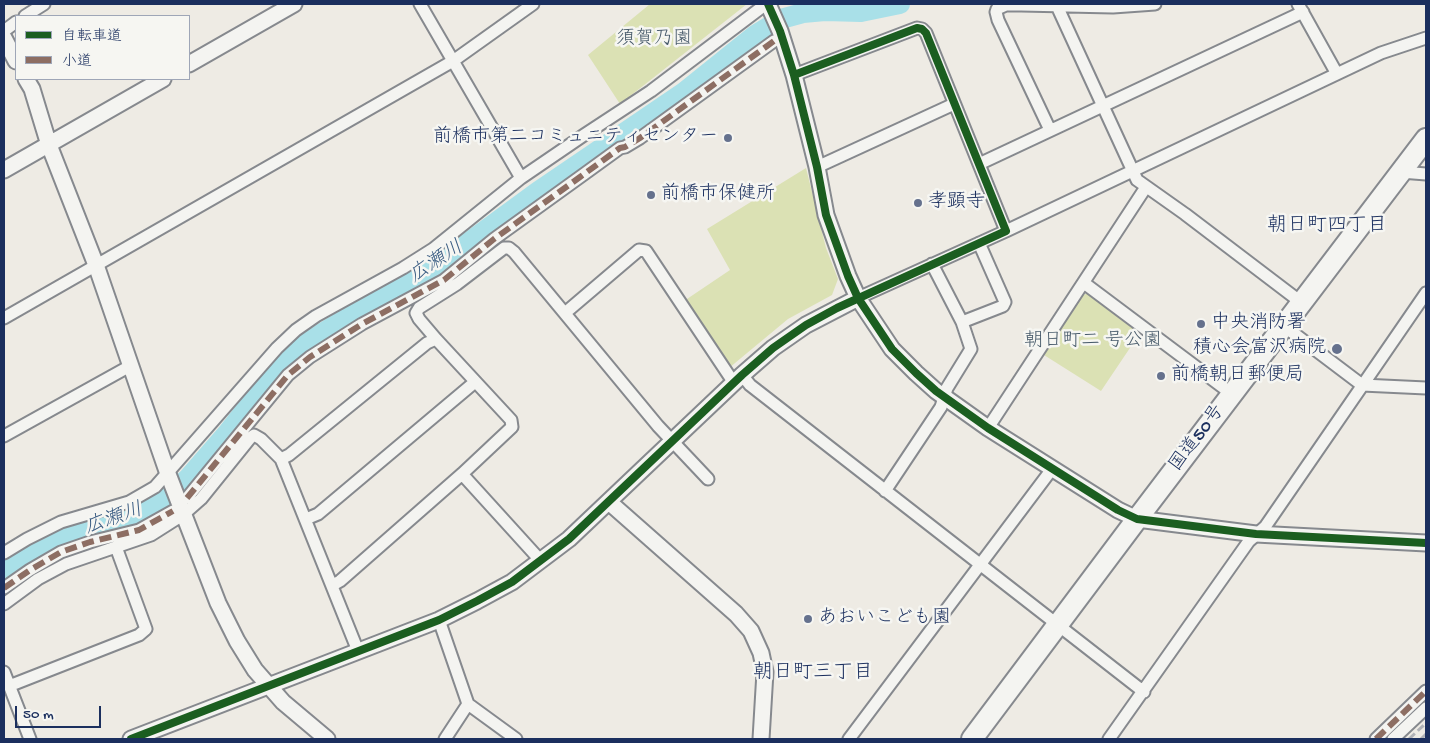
<!DOCTYPE html>
<html>
<head>
<meta charset="utf-8">
<style>
  body { margin:0 }
  #map { position:relative; width:1430px; height:743px; overflow:hidden; background:#eeebe4; font-family:"Gochi Hand","Klee One",sans-serif }
  canvas { display:block }
  .frame { position:absolute; inset:0; border:5px solid #1b2f5e; pointer-events:none }
  .legend { position:absolute; left:15px; top:15px; width:175px; height:65px; box-sizing:border-box; background:#f6f6f2; border:1px solid #9ea6b7; margin:0; padding:6px 9px; list-style:none; font-size:15px; color:#1b2f5e }
  .legend li { display:flex; align-items:center; gap:10px; height:25px }
  .legend b { width:25px; border:1px solid #9ea6b7 }
  .scale { position:absolute; left:15px; top:706px; width:86px; height:22px; box-sizing:border-box; border:2px solid #1b2f5e; border-top:0; padding-left:6px; font-size:15px; line-height:18px; white-space:nowrap; color:#1b2f5e; -webkit-text-stroke:4px #f6f6f2; paint-order:stroke }
</style>
</head>
<body>
<div id="map">
<canvas width="1430" height="743"></canvas>
<div class="frame"></div>
<ul class="legend">
<li><b style="height:6px;background:#1b5e20"></b>自転車道</li>
<li><b style="height:6px;background:#8d6e63"></b>小道</li>
</ul>
<div class="scale">50 m</div>
</div>
<script>
const ctx = document.querySelector('canvas').getContext('2d');
ctx.lineJoin = 'round';
function fill(path, color) { ctx.fillStyle = color; ctx.fill(path, 'evenodd'); }
const toPath = rows => new Path2D(rows.map(r => 'M' + r).join(''));
function trace(path, color, width, dash) { ctx.strokeStyle = color; ctx.lineWidth = width; ctx.lineCap = dash ? 'butt' : 'round'; ctx.setLineDash(dash || []); ctx.stroke(path); }
function write(font, color, halo, rows, align = 'center') {
  ctx.font = font + ' "Gochi Hand","Klee One",sans-serif'; ctx.lineWidth = 5; ctx.setLineDash([]); ctx.textBaseline = 'middle'; ctx.strokeStyle = halo; ctx.fillStyle = color; for (const [text, x, y, turn = 0] of rows) {
    ctx.save(); ctx.translate(x, y); ctx.rotate((+turn || 0) * Math.PI / 180); ctx.textAlign = isNaN(turn) ? turn : align; if (halo) ctx.strokeText(text, 0, 0); ctx.fillText(text, 0, 0); ctx.restore();
  }
}
fill(toPath([
  [650,4,747,4,620,104,588,55],
  [806,168,826,248,838,279,832,295,788,319,729,368,684,301,730,270,707,229],
  [1089,293,1138,328,1138,336,1101,391,1044,355,1083,295]
]), '#dbe1b4');
trace(toPath([
  [4,572,46,547,72,535,140,514,159,503,188,478,228,432,280,366,306,343,340,322,406,285,447,258,537,192,684,92,755,35,781,19,803,13,825,11,861,12,900,4]
]), '#a9e0e8', 20);
const street = toPath([
  [420,4,521,178],
  [1298,4,1337,74],
  [1057,6,1137,180,1185,214,1302,303],
  [25,16,44,4],
  [4,31,16,22],
  [794,75,917,28,922,29,926,33,1006,231,858,298],
  [1050,130,998,20,996,12,997,9,1006,5,1021,5,1113,7,1155,4],
  [979,164,1303,12],
  [817,167,954,104],
  [1401,172,1426,174],
  [1006,231,1381,53,1426,38],
  [1084,283,1232,394],
  [565,313,639,250,646,251,734,383],
  [4,318,453,61,533,4],
  [962,322,1003,306,1005,302,979,243],
  [1284,326,1362,385,1426,388],
  [742,375,750,385,1144,692],
  [988,428,1146,187],
  [4,436,130,366],
  [281,459,289,455,427,343,436,339],
  [462,474,541,561],
  [885,491,941,407,947,388,971,349,962,322,932,264],
  [187,498,288,375,310,357,362,324,444,280,494,239,580,177,620,148,625,147,640,138,774,41],
  [306,519,318,514,475,382],
  [4,553,27,539,61,522,129,502,155,487,277,348,296,330,316,316,403,268,433,249,521,178,584,135,651,91,766,4],
  [333,585,340,581,462,474,512,427,511,420,436,339,419,319,416,313,419,308,457,284,504,248,509,248,514,252,658,426,708,479],
  [4,588,30,570,61,552,90,542,139,530,173,511],
  [4,604,38,579,66,564,151,535,184,514,201,499,251,437,254,435,261,439,281,459,358,651],
  [439,620,468,704,445,739],
  [4,672,30,739],
  [9,686,139,635,146,629,116,547],
  [468,704,516,739],
  [849,739,1052,469],
  [1109,739,1249,541,1265,527,1426,293],
  [1376,739,1426,691],
  [1393,739,1426,708]
]);
const secondary = toPath([
  [768,4,780,31,794,75,817,167,826,215,848,276,858,298,892,349,916,373,936,391,988,428,1118,510,1137,519,1256,534,1426,543],
  [4,38,16,61],
  [189,64,294,4],
  [26,79,32,89,49,145,96,265,168,474,218,603,237,641,255,670,283,702,327,739],
  [4,170,163,79],
  [609,502,736,614,751,631,761,653,765,672,761,739],
  [131,739,439,620,477,601,512,582,569,539,742,375,773,348,806,325,858,298]
]);
const highway = toPath([
  [972,739,1137,519,1426,139]
]);
trace(street, '#86898e', 15);
trace(secondary, '#86898e', 19);
trace(highway, '#86898e', 24);
trace(street, '#f4f4f1', 11);
trace(secondary, '#f4f4f1', 15);
trace(highway, '#f4f4f1', 20);
trace(toPath([
  [1409,739,1426,723],
  [1421,739,1426,734]
]), '#b1b3b7', 3, [8, 4]);
trace(toPath([
  [187,498,288,375,310,357,362,324,444,280,494,239,580,177,620,148,625,147,640,138,774,41],
  [4,588,30,570,61,552,90,542,139,530,173,511],
  [1376,739,1426,691]
]), '#8d6e63', 6, [12, 6]);
trace(toPath([
  [768,4,780,31,794,75,817,167,826,215,848,276,858,298,892,349,916,373,936,391,988,428,1118,510,1137,519,1256,534,1426,543],
  [131,739,439,620,477,601,512,582,569,539,742,375,773,348,806,325,837,308,1006,231,926,33,922,29,917,28,794,75]
]), '#1b5e20', 8);
for (const [x, y, r, color] of [
  [728,138,5,"#65718d"],
  [651,195,5,"#65718d"],
  [918,203,5,"#65718d"],
  [1201,324,5,"#65718d"],
  [1337,349,6,"#65718d"],
  [1161,376,5,"#65718d"],
  [808,619,5,"#65718d"]
]) { const dot = new Path2D(); dot.arc(x, y, r, 0, 2 * Math.PI); ctx.fillStyle = color; ctx.fill(dot); trace(dot, '#f6f6f2', 2); }
write('19px', '#475a6a', '#f6f6f2', [
  ["須賀乃園",654,40],
  ["朝日町二 号公園",1093,342]
]);
write('19px', '#1b2f5e', '#f6f6f2', [
  ["前橋市第二コミュニティセンター",718,138,"right"],
  ["前橋市保健所",661,195],
  ["孝顕寺",928,203],
  ["中央消防署",1211,324],
  ["積心会富沢病院",1326,349,"right"],
  ["前橋朝日郵便局",1171,376],
  ["あおいこども園",818,619]
], 'left');
write('19px', '#1b2f5e', '#f6f6f2', [
  ["国道50号",1198,439,-53]
]);
write('20px', '#1b2f5e', '#f6f6f2', [
  ["朝日町四丁目",1327,227],
  ["朝日町三丁目",813,674]
]);
write('italic 20px', '#375a81', '#f6f6f2', [
  ["広瀬川",437,263,-33],
  ["広瀬川",114,520,-19]
]);
</script>
</body>
</html>
